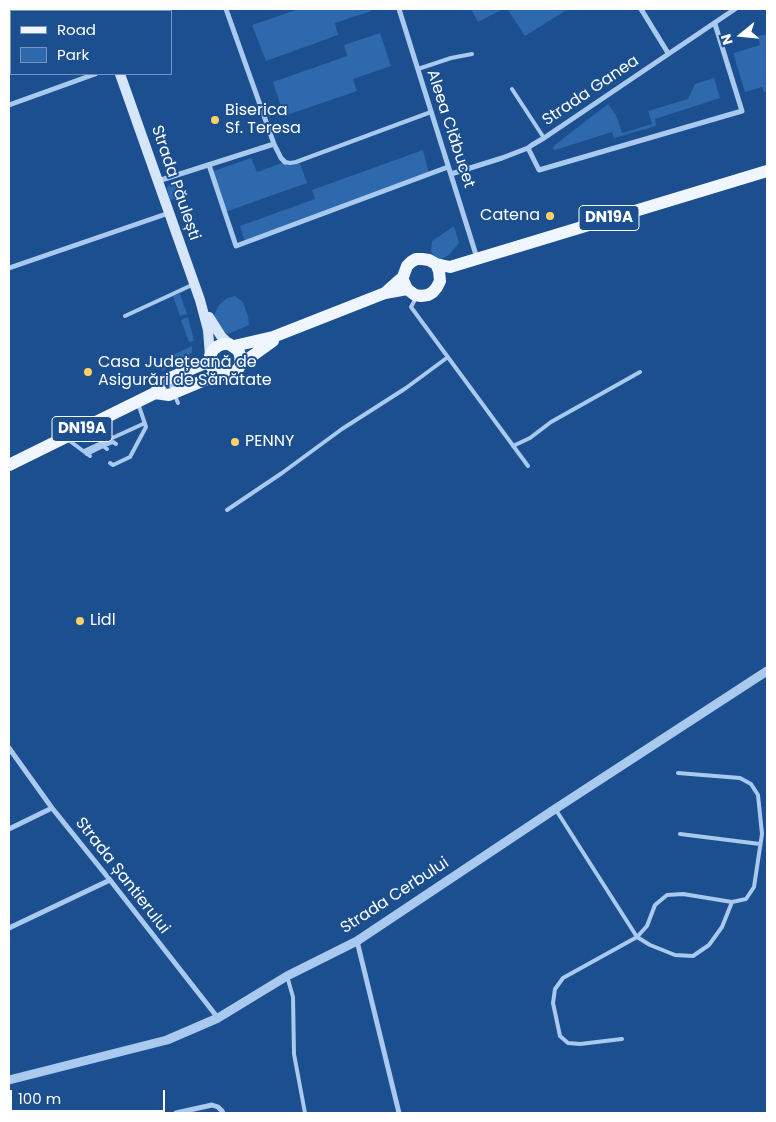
<!DOCTYPE html>
<html>
<head>
<meta charset="utf-8">
<style>
  body { margin:0 }
  #map { position:relative; width:776px; height:1122px; overflow:hidden; background:#1b4f8f; font-family:Poppins,sans-serif }
  canvas { display:block }
  .frame { position:absolute; inset:0; border:10px solid #fff; pointer-events:none }
  .legend { position:absolute; left:10px; top:10px; width:162px; height:65px; box-sizing:border-box; background:#1b4f8f; border:1px solid #7695bc; margin:0; padding:6px 9px; list-style:none; font-size:15px; color:#fff }
  .legend li { display:flex; align-items:center; gap:10px; height:25px }
  .legend b { width:25px; border:1px solid #7695bc }
  .north { position:absolute; left:716px; top:10px; width:50px; height:50px; -webkit-text-stroke:4px #1b4f8f; paint-order:stroke; rotate:253deg; font-size:14px; font-weight:700; line-height:20px; text-align:center; color:#fff }
  .north::after { content:''; display:block; margin:auto; width:18px; height:22px; background:#fff; clip-path:polygon(50% 0,100% 100%,50% 72%,0 100%) }
  .scale { position:absolute; left:10px; top:1090px; width:155px; height:22px; box-sizing:border-box; border:2px solid #fff; border-top:0; padding-left:6px; font-size:15px; line-height:18px; white-space:nowrap; color:#fff; -webkit-text-stroke:4px #1b4f8f; paint-order:stroke }
</style>
</head>
<body>
<div id="map">
<canvas width="776" height="1122"></canvas>
<div class="frame"></div>
<ul class="legend">
<li><b style="height:6px;background:#f0f6ff"></b>Road</li>
<li><b style="height:14px;background:#2e69ad"></b>Park</li>
</ul>
<div class="north">N</div>
<div class="scale">100 m</div>
</div>
<script>
const ctx = document.querySelector('canvas').getContext('2d');
ctx.lineJoin = 'round';
function fill(path, color) { ctx.fillStyle = color; ctx.fill(path, 'evenodd'); }
const toPath = rows => new Path2D(rows.map(r => 'M' + r).join(''));
function trace(path, color, width, dash) { ctx.strokeStyle = color; ctx.lineWidth = width; ctx.lineCap = dash ? 'butt' : 'round'; ctx.setLineDash(dash || []); ctx.stroke(path); }
function write(font, color, halo, rows, align = 'center') {
  ctx.font = font + ' Poppins,sans-serif'; ctx.lineWidth = 4; ctx.setLineDash([]); ctx.textBaseline = 'middle'; ctx.strokeStyle = halo; ctx.fillStyle = color; for (const [text, x, y, turn = 0] of rows) {
    ctx.save(); ctx.translate(x, y); ctx.rotate((+turn || 0) * Math.PI / 180); ctx.textAlign = isNaN(turn) ? turn : align; if (halo) ctx.strokeText(text, 0, 0); ctx.fillText(text, 0, 0); ctx.restore();
  }
}
fill(toPath([
  [299,9,371,9,371,11,335,23,338,35,266,61,252,25],
  [471,9,503,9,478,22],
  [511,9,568,9,525,36,508,10],
  [380,33,391,66,353,79,357,91,284,116,273,82,347,56,344,45],
  [767,34,767,91,764,92,762,87,745,92,734,56,734,53,760,45,758,36],
  [714,78,720,98,655,119,656,126,614,138,612,132,555,150,553,148,556,144,608,104,616,115,622,133,652,124,648,111,688,99,695,84],
  [423,150,429,174,245,242,240,226,315,199,312,190],
  [251,158,257,172,285,162,299,161,307,183,225,212,211,172],
  [175,181,181,197,170,200,167,188,170,183],
  [454,226,459,243,449,255,437,261,431,251,432,241],
  [180,294,187,314,180,316,173,296],
  [235,296,243,302,248,316,249,325,228,334,222,331,217,323,214,315,219,305,227,298],
  [188,317,194,341,189,342,181,320],
  [192,346,192,352,187,358,162,371,158,362]
]), '#2e69ad');
trace(toPath([
  [418,69,451,58,472,54],
  [512,89,544,138],
  [285,162,290,163,296,162,431,112],
  [416,298,411,307,528,466],
  [125,316,192,285],
  [178,403,171,386,184,379,186,375],
  [67,439,90,456],
  [103,446,113,442,116,444],
  [513,446,530,438,551,422,640,372],
  [84,451,145,423],
  [87,454,103,446,107,449],
  [110,463,113,465,130,457,146,427,138,403],
  [227,510,282,473,342,429,406,388,448,357],
  [556,810,637,937,650,945,675,955,693,956,709,945,722,927,732,902],
  [680,834,760,844],
  [287,976,293,997,294,1054,305,1113],
  [622,1039,580,1044,568,1043,560,1036,553,1003,555,989,563,978,637,937,647,926,655,905,667,895,683,894,732,902,746,899,754,887,762,834,758,795,751,784,740,778,678,773]
]), '#a9c9ee', 4);
trace(toPath([
  [226,9,274,144,281,158,285,162],
  [399,9,477,258],
  [641,9,668,53],
  [9,105,95,74],
  [528,148,539,170,742,111,715,24],
  [209,165,236,246,448,167],
  [451,174,502,158,528,148,532,145,544,138,735,9],
  [158,181,274,144],
  [9,268,169,213],
  [9,748,52,808,110,880,218,1018],
  [9,829,52,808],
  [9,928,110,880],
  [357,941,399,1113],
  [176,1113,212,1105,218,1107,222,1111,223,1113]
]), '#a9c9ee', 5);
trace(toPath([
  [9,1080,167,1040,218,1018,287,976,357,941,555,809,767,671]
]), '#a9c9ee', 9);
trace(toPath([
  [98,9,99,11],
  [120,74,200,300,208,330,210,356],
  [209,317,221,336,229,344]
]), '#d6e6fa', 10);
trace(toPath([
  [404,282,407,289,415,295,421,296,428,295,433,292,437,287,440,281,439,271,436,264],
  [385,293,403,277,407,266,411,262,416,259,422,259,429,260,436,264,450,267,767,171],
  [234,346,273,337,385,293,407,289],
  [241,364,240,355,238,350,229,344,223,344,218,346,213,350,210,356,211,366,214,370,219,374,227,375,233,373,238,369,241,364,273,341],
  [155,393,169,395,219,374],
  [9,465,155,393,163,381,210,361]
]), '#f0f6ff', 12);
for (const [x, y, r, color] of [
  [215,120,5,"#ffd166"],
  [550,216,5,"#ffd166"],
  [88,372,5,"#ffd166"],
  [235,442,5,"#ffd166"],
  [80,621,5,"#ffd166"]
]) { const dot = new Path2D(); dot.arc(x, y, r, 0, 2 * Math.PI); ctx.fillStyle = color; ctx.fill(dot); trace(dot, '#1b4f8f', 2); }
for (const [x, y, w] of [
  [609,218,60],
  [82,429,60]
]) { const box = new Path2D(); box.roundRect(x - w / 2, y - 12.5, w, 25, 4); ctx.fillStyle = '#1b4f8f'; ctx.fill(box); trace(box, '#fff', 1); }
write('bold 15px', '#fff', null, [
  ["DN19A",609,218],
  ["DN19A",82,429]
]);
write('16px', '#fff', '#1b4f8f', [
  ["Strada Ganea",591,91,-34],
  ["Aleea Clăbucet",450,129,72],
  ["Strada Păulești",175,183,71],
  ["Strada Șantierului",122,876,52],
  ["Strada Cerbului",395,896,-33]
]);
write('16px', '#fff', '#1b4f8f', [
  ["Biserica",225,111],
  ["Sf. Teresa",225,129],
  ["Catena",540,216,"right"],
  ["Casa Județeană de",98,363],
  ["Asigurări de Sănătate",98,381],
  ["PENNY",245,442],
  ["Lidl",90,621]
], 'left');
</script>
</body>
</html>
